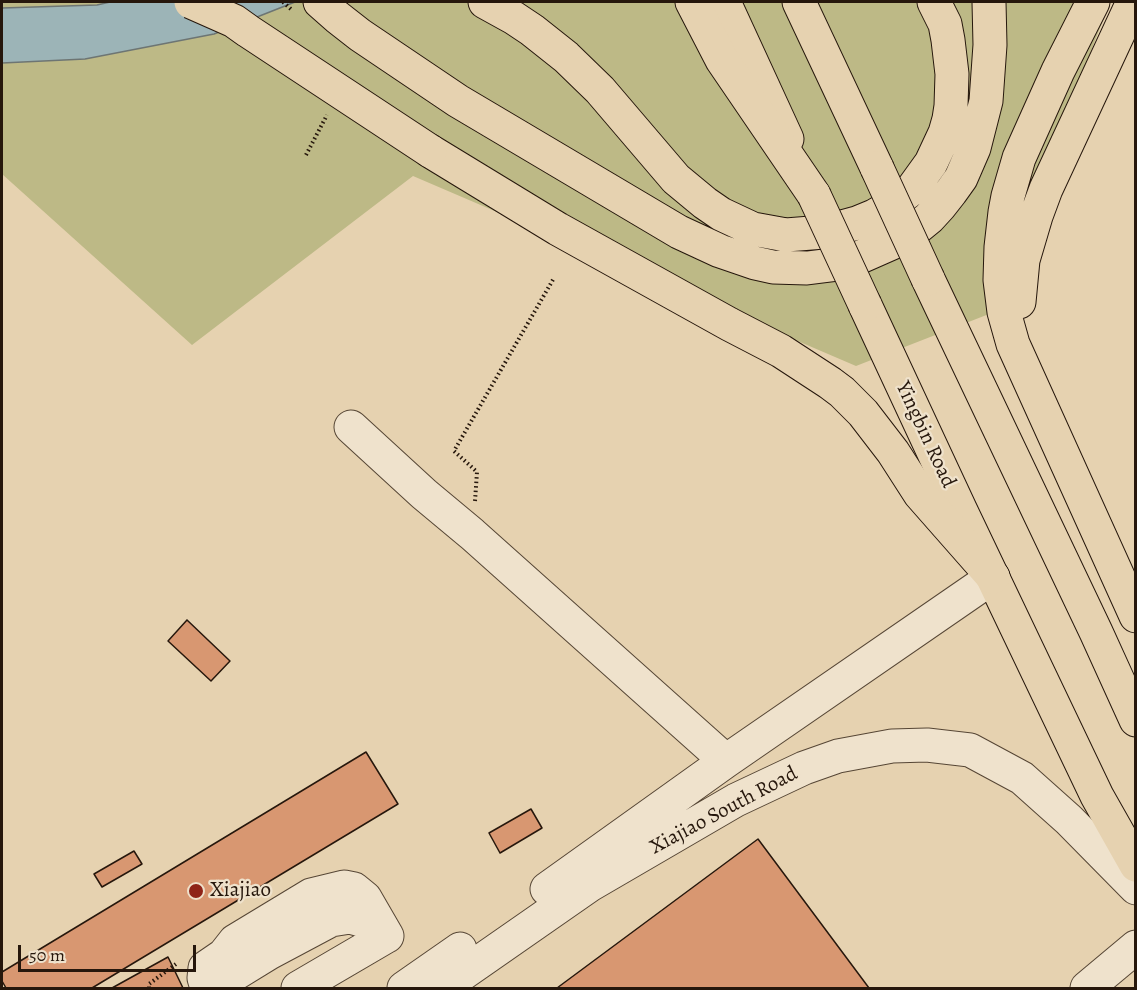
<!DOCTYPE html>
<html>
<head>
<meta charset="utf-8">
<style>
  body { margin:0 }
  #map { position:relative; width:1137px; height:990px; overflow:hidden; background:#e6d2b0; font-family:Alegreya,serif }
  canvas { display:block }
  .frame { position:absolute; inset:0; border:3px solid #26170c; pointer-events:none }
  .scale { position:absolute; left:18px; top:945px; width:178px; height:27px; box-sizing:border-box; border:3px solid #26170c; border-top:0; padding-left:8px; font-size:18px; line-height:21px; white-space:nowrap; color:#26170c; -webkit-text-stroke:4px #efe2cc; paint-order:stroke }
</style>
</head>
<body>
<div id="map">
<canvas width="1137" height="990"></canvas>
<div class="frame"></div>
<div class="scale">50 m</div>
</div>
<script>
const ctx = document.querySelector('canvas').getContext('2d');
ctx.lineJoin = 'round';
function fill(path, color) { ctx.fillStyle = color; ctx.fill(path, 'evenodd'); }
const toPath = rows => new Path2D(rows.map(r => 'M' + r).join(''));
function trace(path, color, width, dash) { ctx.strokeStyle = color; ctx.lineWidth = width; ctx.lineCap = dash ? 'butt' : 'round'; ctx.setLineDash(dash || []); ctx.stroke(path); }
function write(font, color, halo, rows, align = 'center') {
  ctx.font = font + ' Alegreya,serif'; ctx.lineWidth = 4.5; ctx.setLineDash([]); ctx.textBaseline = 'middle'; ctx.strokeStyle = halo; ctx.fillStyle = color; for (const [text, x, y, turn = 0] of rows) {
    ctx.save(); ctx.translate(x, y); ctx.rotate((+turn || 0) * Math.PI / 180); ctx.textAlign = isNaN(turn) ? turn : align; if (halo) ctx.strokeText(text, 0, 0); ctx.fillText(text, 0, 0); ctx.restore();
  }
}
fill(toPath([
  [2,2,110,2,97,5,2,8],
  [295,2,1110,2,989,314,856,366,413,176,192,345,2,174,2,63,85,59,214,34]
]), '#bdb986');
const water = toPath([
  [110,2,295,2,214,34,85,59,2,63,2,8,97,5,110,2]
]);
fill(water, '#9cb4b7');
trace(water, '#6d7573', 1.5);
const building = toPath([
  [187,620,230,661,211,681,168,641,187,620],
  [366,752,398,804,92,988,6,988,2,981,2,972,366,752],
  [531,809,542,828,500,853,489,833,531,809],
  [758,839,869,988,557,988,758,839],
  [134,851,142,864,102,887,94,874,134,851],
  [168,957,183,988,112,988,168,957]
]);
fill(building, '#d89771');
trace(building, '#26170c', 1.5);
const minor = toPath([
  [351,427,424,494,472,534,726,761],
  [547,889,726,761,993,577],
  [207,988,204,978,205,968,224,955,235,941,311,895,344,887,354,889,365,898,387,936],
  [212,988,269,953,331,920,350,917,376,924,387,936],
  [298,988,387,936],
  [404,988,460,949],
  [442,988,590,885,736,800,804,768,838,756,892,746,927,745,970,750,1022,778,1069,820,1136,888],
  [1087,988,1136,947]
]);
const major = toPath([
  [724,2,787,139],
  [799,2,877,168],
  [928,279,1096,632,1136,720],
  [865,305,960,509,1097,796,1136,865]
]);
const highway = toPath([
  [320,2,337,17,360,35,458,101,679,232,720,251,755,263,773,267,807,268,839,264,858,258,892,243,918,227,929,218,940,206,951,192,961,178,974,148,986,101,990,45,989,2],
  [485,2,514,18,532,30,566,57,600,90,676,179,705,203,721,214,753,229,786,235,824,232,857,223,874,216,886,209,913,188,931,163,945,133,949,119,951,106,952,74,948,40,945,24,934,2],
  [692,2,722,60,814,195],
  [1093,2,1058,71,1019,158,1008,196,1005,212,1001,247,1000,280,1004,312,1013,344,1136,616],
  [430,151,558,229,729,324,781,351,830,383,842,392,863,413,893,452,920,494,993,577],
  [1019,302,1023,260,1036,216,1046,189,1133,2]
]);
trace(minor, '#564635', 35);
trace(major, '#26170c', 35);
trace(highway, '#26170c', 35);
trace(toPath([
  [283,2,293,11],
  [306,155,327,115],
  [475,501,477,472,454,451,554,278],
  [149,988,149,984,176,964]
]), '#26170c', 4, [1.5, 3]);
trace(minor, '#efe2cc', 33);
trace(major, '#e6d2b0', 33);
trace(highway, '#e6d2b0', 33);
const majorBridge = toPath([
  [877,168,928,279],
  [814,195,865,305]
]);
const highwayBridge = toPath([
  [191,2,234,21,248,31,430,151]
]);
trace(majorBridge, '#26170c', 35, []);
trace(highwayBridge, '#26170c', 35, []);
trace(majorBridge, '#e6d2b0', 33);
trace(highwayBridge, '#e6d2b0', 33);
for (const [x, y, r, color] of [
  [196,891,8,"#8f2418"]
]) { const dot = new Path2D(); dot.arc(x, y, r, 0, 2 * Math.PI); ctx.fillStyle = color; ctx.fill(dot); trace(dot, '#efe2cc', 2); }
write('21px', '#26170c', '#efe2cc', [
  ["Yingbin Road",925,435,65],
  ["Xiajiao South Road",724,811,-28]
]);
write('21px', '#26170c', '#efe2cc', [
  ["Xiajiao",210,891]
], 'left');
</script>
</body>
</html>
